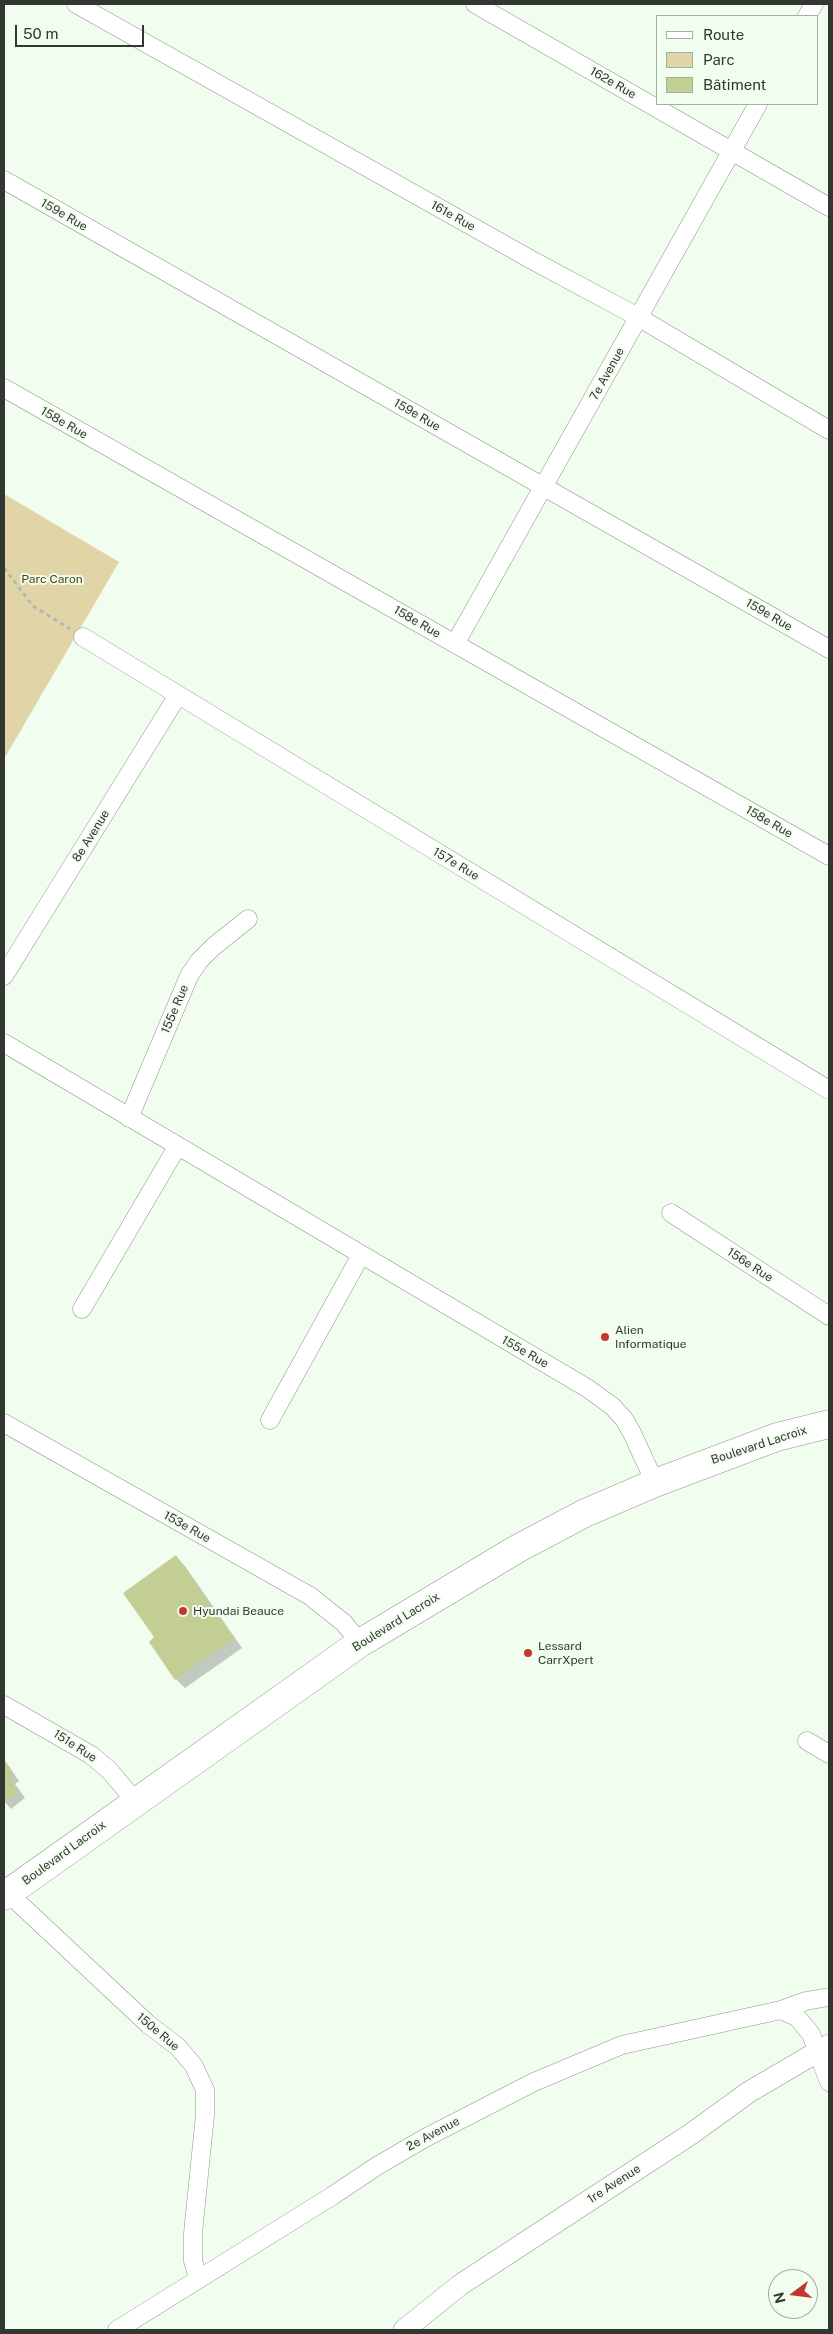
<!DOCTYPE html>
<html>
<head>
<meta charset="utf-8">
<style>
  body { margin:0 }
  #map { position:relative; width:833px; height:2334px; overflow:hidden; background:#f1fdee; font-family:"Public Sans",sans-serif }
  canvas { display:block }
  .frame { position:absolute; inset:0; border:5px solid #323731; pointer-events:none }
  .legend { position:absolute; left:656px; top:15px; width:162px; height:90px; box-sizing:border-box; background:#f1fdee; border:1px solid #a5aea2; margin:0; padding:6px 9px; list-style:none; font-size:15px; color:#323731 }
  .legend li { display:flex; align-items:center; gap:10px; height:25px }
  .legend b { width:25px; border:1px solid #a5aea2 }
  .north { position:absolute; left:768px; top:2269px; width:50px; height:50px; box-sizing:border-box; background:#f1fdee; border:1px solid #a5aea2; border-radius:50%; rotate:255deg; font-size:14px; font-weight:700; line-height:20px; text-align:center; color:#323731 }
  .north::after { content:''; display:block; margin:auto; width:18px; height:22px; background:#c4372c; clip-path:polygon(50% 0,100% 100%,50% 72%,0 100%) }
  .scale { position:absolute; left:15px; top:25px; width:129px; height:22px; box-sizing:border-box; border:2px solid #323731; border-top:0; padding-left:6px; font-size:15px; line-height:18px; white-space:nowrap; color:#323731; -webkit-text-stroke:4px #f1fdee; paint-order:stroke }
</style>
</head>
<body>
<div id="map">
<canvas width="833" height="2334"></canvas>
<div class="frame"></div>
<ul class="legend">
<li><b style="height:6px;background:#fff"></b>Route</li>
<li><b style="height:14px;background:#e1d5a7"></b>Parc</li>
<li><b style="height:14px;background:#c2ce93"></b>Bâtiment</li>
</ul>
<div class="north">N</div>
<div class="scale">50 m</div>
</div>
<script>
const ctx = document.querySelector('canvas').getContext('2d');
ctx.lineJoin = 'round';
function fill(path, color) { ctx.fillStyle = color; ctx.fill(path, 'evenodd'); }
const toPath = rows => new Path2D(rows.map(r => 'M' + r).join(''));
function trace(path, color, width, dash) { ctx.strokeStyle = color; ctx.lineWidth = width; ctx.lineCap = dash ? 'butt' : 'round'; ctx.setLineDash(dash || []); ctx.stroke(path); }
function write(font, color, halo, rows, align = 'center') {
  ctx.font = font + ' "Public Sans",sans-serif'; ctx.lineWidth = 4; ctx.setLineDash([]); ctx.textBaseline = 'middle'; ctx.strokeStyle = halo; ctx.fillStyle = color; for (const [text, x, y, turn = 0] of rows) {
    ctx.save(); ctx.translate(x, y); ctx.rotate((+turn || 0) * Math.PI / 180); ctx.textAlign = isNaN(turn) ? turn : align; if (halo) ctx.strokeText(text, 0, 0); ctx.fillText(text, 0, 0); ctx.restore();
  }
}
fill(toPath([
  [4,494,119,562,4,759]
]), '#e1d5a7');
fill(toPath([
  [176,1557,185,1566,242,1648,185,1688,176,1679,156,1638],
  [4,1759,19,1781,15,1784,25,1798,11,1809,4,1801]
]), '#0003');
fill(toPath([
  [176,1555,234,1638,175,1680,149,1642,154,1637,123,1593],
  [4,1760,13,1773,9,1776,19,1791,4,1802]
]), '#c2ce93');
const minor = toPath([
  [76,4,530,259,638,317,829,430],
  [475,4,829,207],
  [807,16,814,4],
  [4,180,829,649],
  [4,388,829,856],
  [83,637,829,1090],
  [455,644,758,104],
  [4,976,178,695],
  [4,1043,587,1388,612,1406,624,1419,632,1433,655,1483],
  [129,1118,189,976,199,961,213,947,248,919],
  [671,1213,829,1316],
  [82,1309,177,1147],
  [270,1420,361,1255],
  [4,1423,310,1596,344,1623,360,1643],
  [4,1705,91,1755,109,1770,135,1801],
  [807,1741,829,1754],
  [8,1893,148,2024,178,2047,194,2066,205,2090,205,2115,193,2233,193,2261,198,2278],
  [781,2010,806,2001,829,1997],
  [117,2330,332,2196,377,2166,425,2138,534,2082,622,2045,781,2010,797,2017,811,2034,829,2082]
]);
const tertiary = toPath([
  [404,2330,460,2285,691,2134,749,2092,829,2045]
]);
const primary = toPath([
  [4,1896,360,1643,517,1549,585,1513,655,1483,777,1437,829,1424]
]);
trace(minor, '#8c978a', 19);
trace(tertiary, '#8c978a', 22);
trace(primary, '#8c978a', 29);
trace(toPath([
  [4,568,33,606,70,629]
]), '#b1baae', 3, [4, 4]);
trace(minor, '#fff', 18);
trace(tertiary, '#fff', 21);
trace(primary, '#fff', 28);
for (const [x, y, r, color] of [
  [605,1337,5,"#c4372c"],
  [183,1611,5,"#c4372c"],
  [528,1653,5,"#c4372c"]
]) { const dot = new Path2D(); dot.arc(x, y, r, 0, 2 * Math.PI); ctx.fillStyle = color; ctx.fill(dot); trace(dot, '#f1fdee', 2); }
write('12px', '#323731', '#f1fdee', [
  ["162e Rue",613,83,30],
  ["159e Rue",64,215,30],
  ["161e Rue",453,216,29],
  ["7e Avenue",607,374,-61],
  ["159e Rue",417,415,30],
  ["158e Rue",64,423,30],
  ["159e Rue",769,615,30],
  ["158e Rue",417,622,30],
  ["158e Rue",769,822,30],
  ["8e Avenue",91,836,-58],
  ["157e Rue",456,864,31],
  ["155e Rue",175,1009,-67],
  ["156e Rue",750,1265,33],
  ["155e Rue",525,1352,30],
  ["Boulevard Lacroix",759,1445,-18],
  ["153e Rue",187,1527,29],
  ["Boulevard Lacroix",396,1622,-32],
  ["151e Rue",75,1746,33],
  ["Boulevard Lacroix",64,1853,-36],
  ["150e Rue",158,2032,40],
  ["2e Avenue",433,2134,-28],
  ["1re Avenue",614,2184,-33]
]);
write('12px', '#4d4112', '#f1fdee', [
  ["Parc Caron",52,579]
]);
write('12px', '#323731', '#f1fdee', [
  ["Alien",615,1330],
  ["Informatique",615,1344],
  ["Hyundai Beauce",193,1611],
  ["Lessard",538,1646],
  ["CarrXpert",538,1660]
], 'left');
</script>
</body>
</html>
